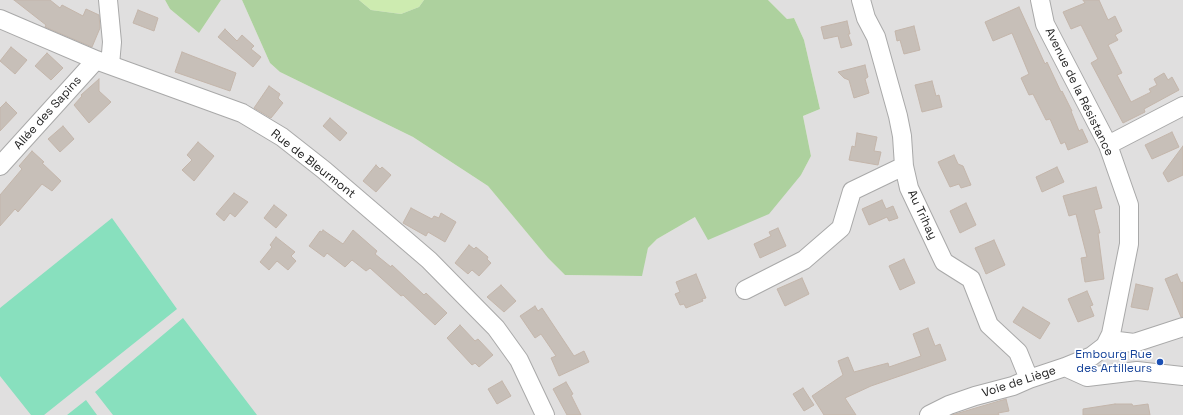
<!DOCTYPE html>
<html>
<head>
<meta charset="utf-8">
<style>
  body { margin:0 }
  canvas { display:block; background:#f2efe9 }
</style>
</head>
<body>
<canvas width="1183" height="415"></canvas>
<script>
const ctx = document.querySelector('canvas').getContext('2d');
ctx.lineJoin = 'round';
function fill(path, color) { ctx.fillStyle = color; ctx.fill(path, 'evenodd'); }
const toPath = rows => new Path2D(rows.map(r => 'M' + r).join(''));
function trace(path, color, width, dash) { ctx.strokeStyle = color; ctx.lineWidth = width; ctx.lineCap = dash ? 'butt' : 'round'; ctx.setLineDash(dash || []); ctx.stroke(path); }
function write(font, color, halo, rows, align = 'center') {
  ctx.font = font + ' "Space Grotesk",sans-serif'; ctx.lineWidth = 3.5; ctx.setLineDash([]); ctx.textBaseline = 'middle'; ctx.strokeStyle = halo; ctx.fillStyle = color; for (const [text, x, y, turn = 0] of rows) {
    ctx.save(); ctx.translate(x, y); ctx.rotate((+turn || 0) * Math.PI / 180); ctx.textAlign = isNaN(turn) ? turn : align; if (halo) ctx.strokeText(text, 0, 0); ctx.fillText(text, 0, 0); ctx.restore();
  }
}
fill(toPath([
  [0,0,165,0,170,9,199,33,221,0,242,0,270,63,280,72,413,137,488,186,548,258,565,275,641,276,648,248,657,239,695,217,801,175,811,156,803,116,820,109,804,40,794,18,787,19,768,0,1183,0,1183,415,0,415]
]), '#e0dfdf');
fill(toPath([
  [359,0,424,0,419,7,401,14,371,10]
]), '#cdebb0');
fill(toPath([
  [165,0,221,0,199,33,170,9],
  [242,0,359,0,371,10,401,14,419,7,424,0,768,0,787,19,794,18,804,40,820,109,803,116,811,156,801,175,769,214,708,240,695,217,657,239,648,248,642,276,565,275,548,258,488,186,413,137,280,72,270,63]
]), '#add19e');
fill(toPath([
  [112,218,177,309,44,415,31,415,0,376,0,308],
  [183,318,257,415,113,415,95,392],
  [86,400,97,415,67,415]
]), '#88e0be');
const building = toPath([
  [14,0,50,0,60,8,62,5,83,16,86,9,99,15,100,28,92,47,45,27,46,25,14,0],
  [1083,0,1099,0,1108,20,1115,16,1122,31,1115,35,1118,40,1108,45,1122,73,1117,75,1131,102,1151,92,1149,89,1157,85,1154,79,1164,73,1168,80,1172,77,1179,90,1144,109,1145,112,1123,123,1091,63,1098,59,1081,25,1071,29,1063,12,1085,3,1083,0],
  [1019,7,1045,64,1047,62,1061,92,1062,91,1072,111,1071,111,1079,131,1082,129,1088,142,1068,150,1065,142,1061,144,1050,119,1046,120,1033,94,1029,95,1021,78,1029,74,1012,33,993,41,985,22,1019,7],
  [138,10,158,18,154,31,133,23,138,10],
  [847,21,850,34,848,34,852,45,841,48,838,36,824,39,821,27,847,21],
  [914,26,920,50,904,54,900,40,897,41,895,31,914,26],
  [225,29,237,41,242,35,254,46,251,49,261,57,253,67,218,37,225,29],
  [11,47,27,60,15,74,0,61,11,47],
  [182,52,236,73,230,91,175,72,182,52],
  [47,53,63,68,51,80,35,66,47,53],
  [865,65,868,77,865,79,869,93,854,98,849,80,844,78,838,72,865,65],
  [99,79,99,91,111,102,89,123,74,105,82,96,81,95,99,79],
  [932,81,936,96,939,95,942,107,922,112,915,85,932,81],
  [269,86,280,94,278,98,283,103,271,118,254,108,269,86],
  [6,102,17,113,0,131,0,108,6,102],
  [330,118,347,133,340,141,323,126,330,118],
  [63,126,74,139,60,152,48,139,63,126],
  [1172,132,1179,147,1152,159,1145,145,1172,132],
  [857,133,877,137,874,151,881,152,878,165,849,160,852,146,855,147,857,133],
  [198,142,214,156,194,181,182,170,192,160,187,155,198,142],
  [1183,146,1183,175,1168,182,1163,173,1183,146],
  [32,151,44,162,42,163,61,181,52,191,42,184,18,212,15,209,0,226,0,195,22,169,19,166,32,151],
  [954,155,958,164,963,166,971,185,961,188,959,184,950,187,938,162,954,155],
  [376,165,380,169,382,167,391,175,376,192,363,181,376,165],
  [1057,167,1064,182,1042,192,1036,177,1057,167],
  [1096,187,1102,208,1094,210,1100,233,1098,233,1104,279,1085,282,1081,258,1087,257,1076,214,1069,216,1063,196,1096,187],
  [234,193,248,202,235,217,230,213,224,221,216,214,234,193],
  [882,200,886,209,893,206,898,218,889,221,887,217,869,225,862,209,882,200],
  [966,203,976,225,960,233,950,211,966,203],
  [274,205,287,215,276,228,264,218,274,205],
  [411,208,432,219,434,216,439,218,441,213,456,222,445,242,428,232,426,236,403,223,411,208],
  [778,228,786,246,760,258,754,244,771,236,769,232,778,228],
  [323,230,343,244,353,230,377,251,375,254,391,267,392,265,424,295,426,293,447,313,435,325,403,295,401,296,370,268,366,271,352,260,345,267,327,253,324,257,309,246,320,231,322,232,323,230],
  [276,237,295,252,291,256,296,261,288,270,277,261,269,270,260,262,272,247,270,245,276,237],
  [994,240,1005,265,986,274,975,248,994,240],
  [469,245,474,249,476,247,488,257,487,259,491,263,479,276,472,270,468,274,455,263,469,245],
  [904,259,915,283,900,290,889,266,904,259],
  [696,274,706,298,702,299,703,301,686,308,684,304,680,305,675,294,680,292,676,282,696,274],
  [1177,274,1181,283,1183,282,1183,317,1181,317,1165,279,1177,274],
  [802,278,809,294,785,306,777,289,802,278],
  [1136,284,1153,288,1148,310,1131,307,1136,284],
  [501,285,516,301,504,312,487,297,501,285],
  [1087,291,1093,305,1090,306,1094,316,1078,322,1068,299,1087,291],
  [535,306,538,311,542,308,574,356,584,351,589,362,559,376,551,358,556,356,541,334,535,338,520,316,535,306],
  [1023,307,1050,323,1040,339,1013,322,1023,307],
  [460,325,475,341,478,339,493,355,479,367,475,363,472,365,447,338,460,325],
  [928,328,935,346,940,344,946,360,871,386,845,398,856,415,824,415,812,396,843,375,838,361,848,357,854,372,888,363,889,367,921,356,913,334,928,328],
  [502,381,511,396,497,404,488,389,502,381],
  [566,382,573,394,571,395,581,415,567,415,553,389,566,382],
  [803,388,814,405,804,411,793,394,803,388],
  [1006,399,1009,411,998,413,999,415,952,415,1006,399],
  [1115,404,1132,404,1133,406,1148,404,1150,415,1083,415,1083,409,1115,404]
]);
fill(building, '#c7bfb8');
trace(building, '#c4b6ab', 1);
const minor = toPath([
  [108,0,112,42,110,65],
  [861,0,866,18,876,37,898,116,902,136,904,166,909,188,944,262,971,279,989,325,1018,352,1029,379],
  [1040,0,1045,24,1108,145,1129,205,1129,244,1111,334,1105,346],
  [0,19,96,60,242,113,282,137,324,170,429,260,496,328,519,360,545,415],
  [1108,145,1183,106],
  [0,166,96,60],
  [745,290,804,260,841,228,852,191,904,166],
  [1065,367,1087,377,1137,371,1183,376],
  [929,415,949,405,975,396,1013,386,1029,379,1065,367,1092,356,1105,346,1118,341,1134,343,1183,327]
]);
trace(minor, '#a9a9a9', 20);
trace(minor, '#fff', 18);
for (const [x, y, r, color] of [
  [1160,362,4,"#1a4fb4"]
]) { const dot = new Path2D(); dot.arc(x, y, r, 0, 2 * Math.PI); ctx.fillStyle = color; ctx.fill(dot); trace(dot, '#fff', 1.5); }
write('12px', '#222', '#fff', [
  ["Avenue de la Résistance",1079,92,64],
  ["Allée des Sapins",48,113,-48],
  ["Rue de Bleurmont",313,164,38],
  ["Au Trihay",922,215,65],
  ["Voie de Liège",1019,382,-18]
]);
write('12px', '#164399', '#fff', [
  ["Embourg Rue",1152,355],
  ["des Artilleurs",1152,369]
], 'right');
</script>
</body>
</html>
